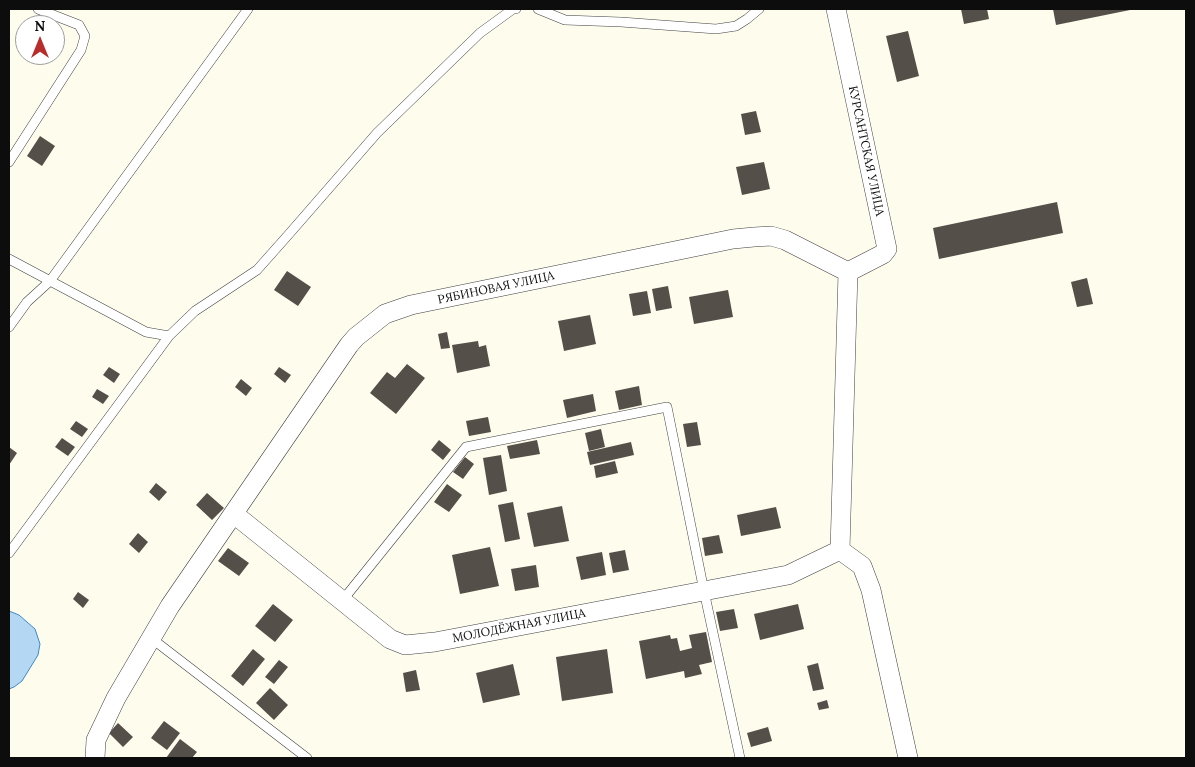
<!DOCTYPE html>
<html>
<head>
<meta charset="utf-8">
<style>
  body { margin:0 }
  #map { position:relative; width:1195px; height:767px; overflow:hidden; background:#fefced; font-family:Lora,serif }
  canvas { display:block }
  .frame { position:absolute; inset:0; border:10px solid #0d0d0d; pointer-events:none }
  .north { position:absolute; left:15px; top:15px; width:50px; height:50px; box-sizing:border-box; background:#fff; border:1px solid #9e9e9e; border-radius:50%; rotate:0deg; font-size:14px; font-weight:700; line-height:20px; text-align:center; color:#0d0d0d }
  .north::after { content:''; display:block; margin:auto; width:18px; height:22px; background:#b62d2b; clip-path:polygon(50% 0,100% 100%,50% 72%,0 100%) }
</style>
</head>
<body>
<div id="map">
<canvas width="1195" height="767"></canvas>
<div class="frame"></div>
<div class="north">N</div>
</div>
<script>
const ctx = document.querySelector('canvas').getContext('2d');
ctx.lineJoin = 'round';
function fill(path, color) { ctx.fillStyle = color; ctx.fill(path, 'evenodd'); }
const toPath = rows => new Path2D(rows.map(r => 'M' + r).join(''));
function trace(path, color, width, dash) { ctx.strokeStyle = color; ctx.lineWidth = width; ctx.lineCap = dash ? 'butt' : 'round'; ctx.setLineDash(dash || []); ctx.stroke(path); }
function write(font, color, halo, rows, align = 'center') {
  ctx.font = font + ' Lora,serif'; ctx.lineWidth = 5; ctx.setLineDash([]); ctx.textBaseline = 'middle'; ctx.strokeStyle = halo; ctx.fillStyle = color; for (const [text, x, y, turn = 0] of rows) {
    ctx.save(); ctx.translate(x, y); ctx.rotate((+turn || 0) * Math.PI / 180); ctx.textAlign = isNaN(turn) ? turn : align; if (halo) ctx.strokeText(text, 0, 0); ctx.fillText(text, 0, 0); ctx.restore();
  }
}
const water = toPath([
  [9,611,19,615,35,629,40,644,38,655,22,681,14,687,9,689,9,611]
]);
fill(water, '#b4d8f3');
trace(water, '#3e88c7', 1);
fill(toPath([
  [961,9,987,9,989,19,964,24],
  [1053,9,1130,9,1130,10,1056,25],
  [908,31,919,76,897,82,886,36],
  [756,111,761,132,745,135,741,114],
  [40,136,55,146,42,166,27,156],
  [764,162,770,189,742,195,736,167],
  [1057,202,1063,233,939,259,933,228],
  [287,271,311,287,298,306,274,290],
  [1087,278,1093,304,1077,307,1071,282],
  [668,286,672,308,656,311,652,289],
  [728,290,733,317,694,324,689,297],
  [647,291,651,313,633,316,629,294],
  [590,315,596,344,564,351,558,321],
  [447,332,450,348,441,349,438,334],
  [478,341,479,347,486,345,490,366,457,373,452,345],
  [407,364,425,378,396,414,370,393,387,372,395,378],
  [109,367,120,374,114,383,103,375],
  [279,367,291,375,285,383,274,374],
  [241,379,252,388,246,396,235,387],
  [639,386,642,405,619,410,615,391],
  [97,389,109,396,103,404,92,397],
  [593,394,596,411,567,418,563,400],
  [488,417,491,432,469,436,466,421],
  [76,421,88,429,82,437,70,429],
  [697,422,701,445,687,447,683,424],
  [601,429,605,447,589,451,585,433],
  [62,438,75,447,68,456,55,447],
  [439,440,451,450,443,460,431,450],
  [537,440,540,454,510,459,507,446],
  [631,442,634,455,590,465,587,452],
  [9,447,17,453,9,465],
  [501,455,507,491,489,495,483,458],
  [465,457,474,464,463,479,453,472],
  [615,461,618,473,596,478,594,466],
  [156,483,167,492,159,501,149,492],
  [447,484,462,495,449,512,434,502],
  [207,493,224,508,212,520,196,505],
  [513,502,520,539,505,542,498,505],
  [562,506,569,541,534,547,527,513],
  [776,507,781,528,741,536,737,515],
  [138,533,148,542,139,553,129,544],
  [719,535,723,553,705,556,702,538],
  [490,547,499,586,460,594,452,555],
  [228,548,249,563,239,576,218,561],
  [625,550,629,570,613,573,609,553],
  [602,552,606,575,581,580,576,557],
  [536,565,539,587,515,591,511,569],
  [78,592,89,600,83,608,73,599],
  [273,604,293,620,275,642,255,626],
  [798,604,804,629,760,640,754,614],
  [734,609,738,628,720,631,716,612],
  [706,632,712,662,699,665,702,674,685,678,684,671,646,679,639,641,670,635,671,639,677,638,680,651,692,648,689,635],
  [253,649,265,659,243,686,231,676],
  [607,649,613,693,562,701,556,657],
  [279,660,288,667,274,684,265,677],
  [818,663,824,689,813,691,807,666],
  [513,664,520,695,483,703,476,673],
  [416,670,420,690,406,692,403,673],
  [270,688,288,705,274,720,256,703],
  [827,700,829,708,819,710,817,703],
  [164,721,180,733,167,750,151,738],
  [118,723,133,737,123,747,109,733],
  [768,727,772,741,751,747,747,733],
  [180,739,197,752,192,758,166,758]
]), '#554f49');
const lane = toPath([
  [538,9,565,20,621,22,716,29,736,26,747,19,759,9],
  [9,162,81,50,85,36,79,25,38,9],
  [9,259,146,332,169,336,195,311,257,270,289,234,377,133,480,33,513,9,516,9],
  [9,327,27,302,50,281,248,9],
  [9,553,169,336],
  [342,601,466,447,667,407,704,591,740,758],
  [151,638,307,758]
]);
const street = toPath([
  [836,9,887,249,883,254,848,272],
  [848,272,840,550,862,566,871,590,908,758],
  [234,514,390,639,405,645,435,642,788,575,840,550],
  [95,758,96,740,116,698,170,606,349,345,356,337,385,314,411,305,733,239,754,237,771,236,785,240,848,272]
]);
trace(lane, '#404040', 10);
trace(street, '#404040', 20);
trace(lane, '#fff', 9);
trace(street, '#fff', 19);
write('12px', '#0d0d0d', '#fff', [
  ["КУРСАНТСКАЯ УЛИЦА",866,151,78],
  ["РЯБИНОВАЯ УЛИЦА",496,288,-12],
  ["МОЛОДЁЖНАЯ УЛИЦА",519,626,-11]
]);
</script>
</body>
</html>
